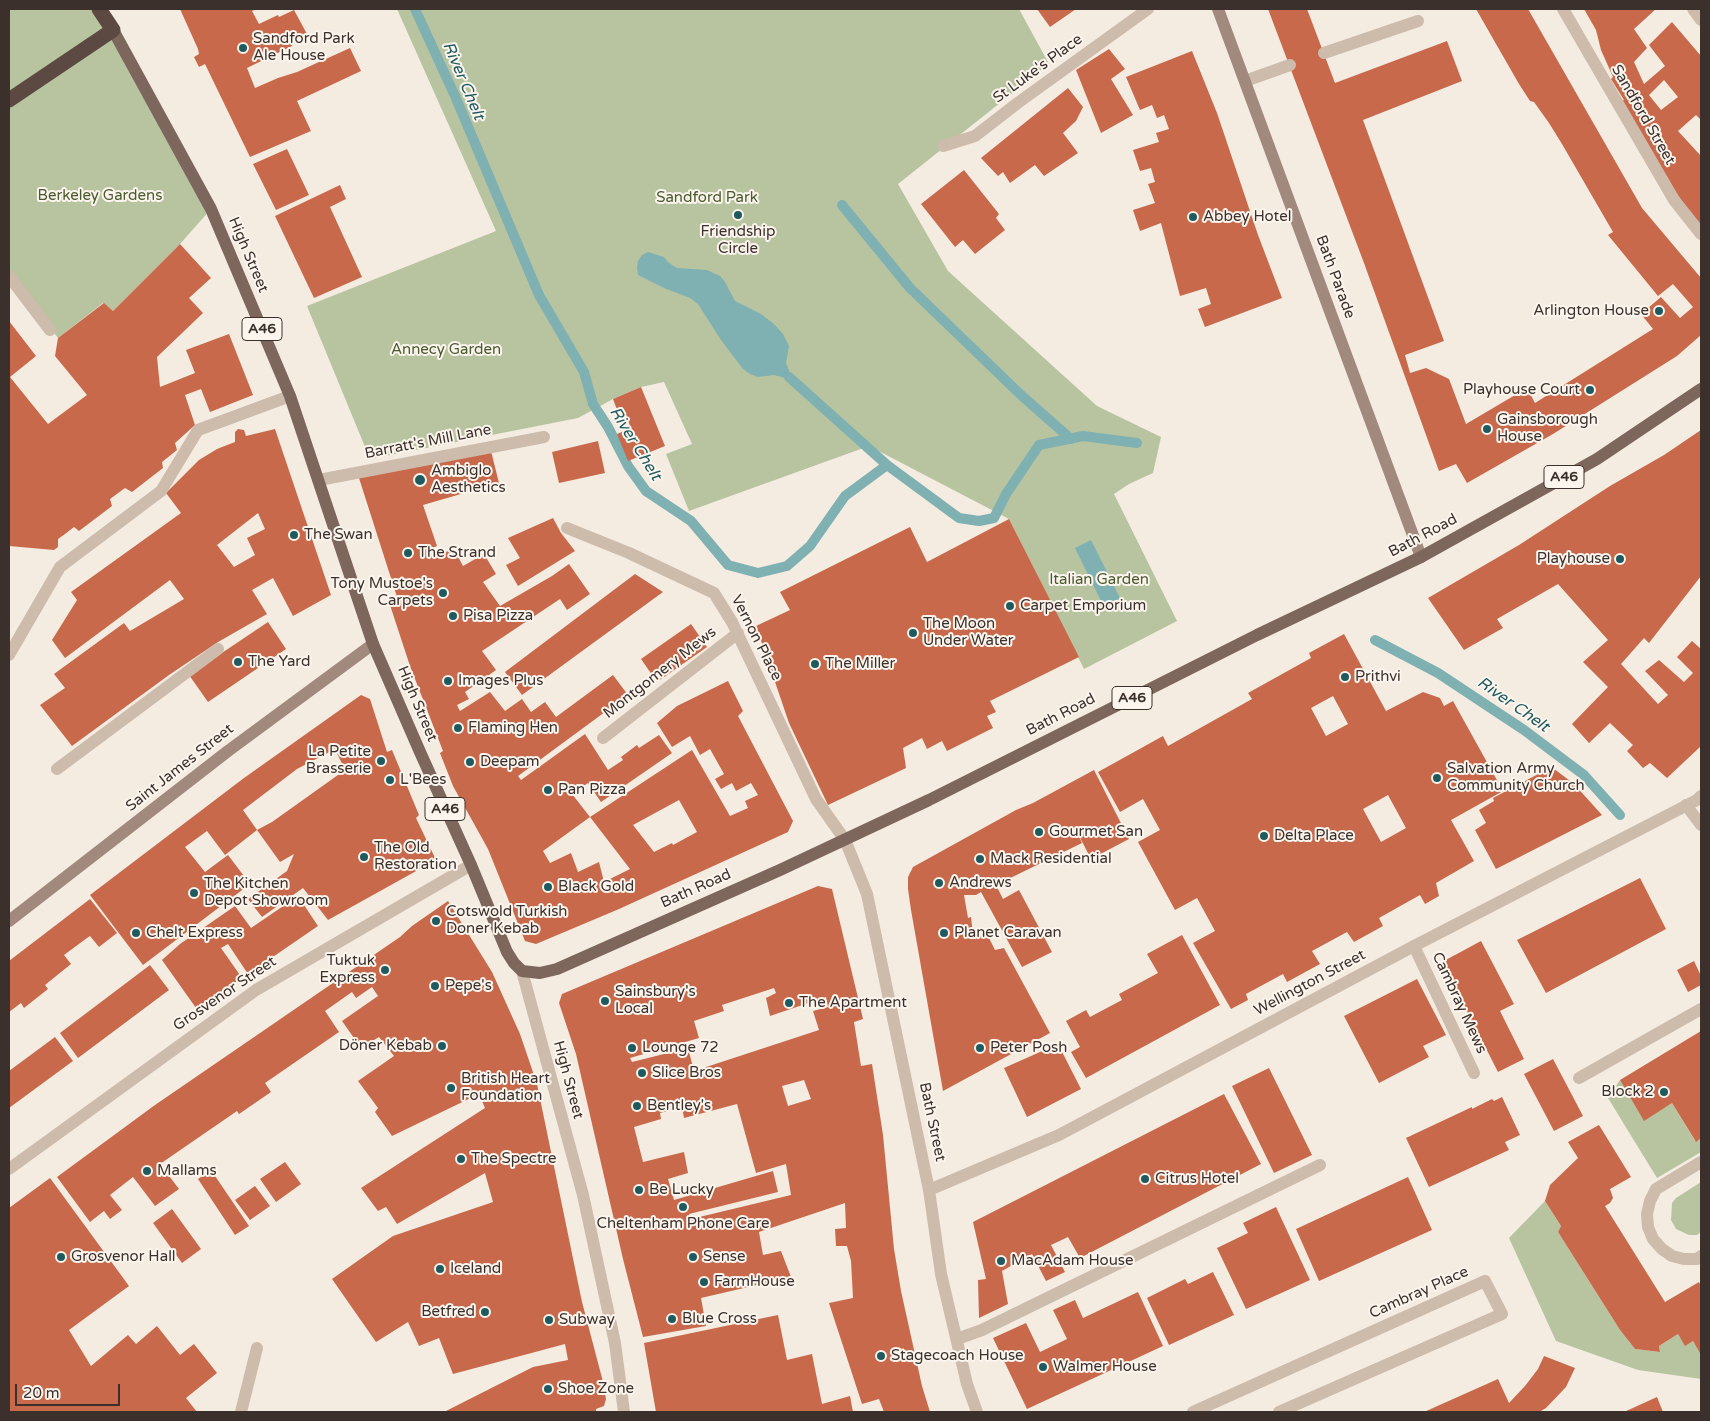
<!DOCTYPE html>
<html>
<head>
<meta charset="utf-8">
<style>
  body { margin:0 }
  #map { position:relative; width:1710px; height:1421px; overflow:hidden; background:#f4ebe1; font-family:"Varela Round",sans-serif }
  canvas { display:block }
  .frame { position:absolute; inset:0; border:10px solid #3b302b; pointer-events:none }
  .scale { position:absolute; left:15px; top:1384px; width:105px; height:22px; box-sizing:border-box; border:2px solid #3b302b; border-top:0; padding-left:6px; font-size:15px; line-height:18px; white-space:nowrap; color:#3b302b; -webkit-text-stroke:4px #fbf5ee; paint-order:stroke }
</style>
</head>
<body>
<div id="map">
<canvas width="1710" height="1421"></canvas>
<div class="frame"></div>
<div class="scale">20 m</div>
</div>
<script>
const ctx = document.querySelector('canvas').getContext('2d');
ctx.lineJoin = 'round';
function fill(path, color) { ctx.fillStyle = color; ctx.fill(path, 'evenodd'); }
const toPath = rows => new Path2D(rows.map(r => 'M' + r).join(''));
function trace(path, color, width, dash) { ctx.strokeStyle = color; ctx.lineWidth = width; ctx.lineCap = dash ? 'butt' : 'round'; ctx.setLineDash(dash || []); ctx.stroke(path); }
function write(font, color, halo, rows, align = 'center') {
  ctx.font = font + ' "Varela Round",sans-serif'; ctx.lineWidth = 4; ctx.setLineDash([]); ctx.textBaseline = 'middle'; ctx.strokeStyle = halo; ctx.fillStyle = color; for (const [text, x, y, turn = 0] of rows) {
    ctx.save(); ctx.translate(x, y); ctx.rotate((+turn || 0) * Math.PI / 180); ctx.textAlign = isNaN(turn) ? turn : align; if (halo) ctx.strokeText(text, 0, 0); ctx.fillText(text, 0, 0); ctx.restore();
  }
}
fill(toPath([
  [9,9,99,9,211,209,180,244,113,311,103,303,58,338,9,276],
  [397,9,1019,9,1049,64,898,184,948,271,1097,406,1161,437,1153,473,1129,484,1114,494,1177,621,1084,669,1009,519,869,446,689,511,666,454,692,444,664,382,641,387,613,399,578,418,370,459,307,306,496,231],
  [1620,1080,1644,1120,1672,1103,1695,1141,1701,1138,1701,1152,1657,1178,1608,1098],
  [1701,1182,1701,1232,1697,1235,1689,1235,1676,1229,1671,1220,1672,1203,1676,1198],
  [1545,1201,1561,1226,1558,1232,1620,1330,1635,1349,1660,1352,1659,1346,1678,1334,1685,1345,1693,1341,1700,1352,1701,1352,1701,1379,1638,1370,1556,1341,1509,1238]
]), '#b8c4a0');
fill(toPath([
  [648,252,664,257,669,263,677,268,707,270,720,276,725,282,735,301,761,314,774,324,783,334,789,346,786,363,790,373,789,377,785,378,774,375,758,377,750,374,743,369,721,340,698,304,690,298,664,288,638,275,637,267,638,261,642,255],
  [1091,540,1120,598,1104,607,1075,548]
]), '#7fb0b2');
trace(toPath([
  [415,9,455,96,539,295,584,372,593,404,608,427,628,466,646,491,691,521,728,565,758,573,787,566,810,546,845,496,887,465,959,518,979,521,994,518,1006,494,1039,445,1083,436,1137,443],
  [842,205,910,288,1021,395,1071,439],
  [789,377,887,465],
  [1375,640,1438,673,1524,730,1584,775,1620,815]
]), '#7fb0b2', 10);
fill(toPath([
  [180,9,256,9,252,11,259,24,278,15,279,17,294,10,307,34,291,42,292,46,247,68,255,88,278,78,297,72,350,48,361,71,297,101,311,131,250,157,205,64,199,67,194,57,199,54,198,49],
  [1037,9,1076,9,1050,27],
  [1268,9,1307,9,1335,83,1447,41,1462,81,1363,120,1444,341,1405,355,1410,373,1426,368,1449,379,1466,424,1527,388,1535,403,1653,329,1641,314,1661,297,1680,318,1693,307,1673,284,1658,296,1608,235,1613,232,1562,144,1549,123,1534,102,1530,101,1519,84,1476,9,1528,9,1642,208,1701,278,1701,335,1677,356,1553,434,1467,483,1456,464,1439,471,1364,263],
  [1584,9,1656,9,1634,29,1647,48,1634,62,1644,84,1665,66,1649,45,1672,22,1701,56,1701,120,1696,115,1678,131,1701,156,1701,229,1672,187,1621,101,1624,100,1611,79,1613,77,1601,50,1596,30],
  [1664,80,1678,97,1661,110,1649,95],
  [1109,49,1125,69,1111,79,1133,115,1101,133,1076,70],
  [1192,51,1217,113,1258,235,1282,298,1205,327,1198,309,1211,304,1206,288,1180,296,1161,223,1140,231,1133,210,1155,203,1148,184,1155,182,1151,168,1140,171,1133,150,1159,142,1156,133,1169,129,1164,115,1157,118,1152,105,1140,110,1126,77],
  [1068,88,1083,107,1076,121,1063,133,1078,153,1044,176,1035,165,1010,183,1003,172,998,176,981,158],
  [287,149,309,195,276,210,253,164],
  [964,170,999,214,996,218,1005,230,975,254,963,240,955,247,921,204],
  [340,185,346,199,330,207,362,277,314,298,275,216],
  [180,244,211,278,189,298,203,313,157,357,160,387,195,373,186,350,229,334,253,395,210,412,201,389,185,395,195,425,175,443,177,450,162,462,163,468,132,492,125,488,110,499,112,506,79,531,74,527,65,534,58,539,58,547,54,550,9,546,9,321,36,356,10,377,48,424,87,395,55,356,58,338,104,303,113,311],
  [641,387,665,446,628,461,617,434,631,428,625,413,619,415,613,399],
  [238,429,244,430,246,436,275,429,331,595,293,616,273,578,252,590,267,614,218,642,169,675,72,746,40,705,65,688,54,674,124,623,130,631,184,599,170,580,65,658,52,640,77,600,71,592,181,513,166,493,199,460,217,449,235,442,235,432],
  [258,513,265,529,247,538,255,555,234,567,217,545],
  [1701,430,1701,576,1649,643,1644,638,1621,664,1658,704,1668,695,1645,671,1659,660,1684,682,1693,673,1677,657,1692,641,1701,649,1701,746,1667,778,1650,763,1643,768,1627,751,1633,745,1610,723,1589,743,1572,724,1608,687,1583,662,1608,640,1558,584,1497,619,1503,628,1464,650,1428,598,1519,545,1610,486,1664,455],
  [598,441,605,473,559,483,552,452],
  [491,451,499,483,423,505,437,546,432,548,435,556,454,549,463,566,484,554,496,574,483,582,500,606,552,576,569,564,590,594,567,610,560,599,482,651,496,670,465,692,469,699,457,705,460,711,490,692,505,711,522,699,531,712,545,702,556,717,613,675,628,695,518,776,521,780,585,734,608,770,623,760,621,757,637,745,639,748,659,735,672,753,601,802,588,783,572,794,590,817,543,851,550,863,571,853,578,872,599,862,604,882,630,869,590,817,692,750,730,816,748,808,745,801,758,795,751,783,736,791,732,783,721,789,715,779,724,774,710,749,700,755,690,736,672,747,657,723,677,706,728,681,743,711,738,716,793,821,788,832,619,909,536,944,525,941,488,849,453,786,440,753,443,751,410,666,389,602,398,600,359,478],
  [679,800,697,832,673,845,672,843,654,852,633,825],
  [553,518,561,533,575,551,518,586,506,565,520,558,508,538],
  [1009,519,1079,657,990,701,996,712,987,716,993,728,947,751,942,741,927,749,922,738,903,748,906,768,828,805,789,723,756,626,790,610,780,592,910,527,927,562],
  [635,574,663,592,522,695,505,672],
  [268,622,286,649,208,702,189,675],
  [691,624,707,647,657,682,641,659],
  [1344,634,1386,711,1423,692,1440,698,1444,706,1453,701,1503,791,1451,820,1474,861,1436,883,1439,896,1425,904,1420,895,1379,918,1383,926,1354,942,1347,932,1312,951,1320,964,1287,982,1283,974,1246,994,1248,1000,1231,1009,1193,943,1215,931,1197,898,1175,910,1138,842,1160,830,1143,799,1120,812,1098,772,1163,736,1168,746,1252,699,1248,693,1311,658,1309,653],
  [1333,696,1348,724,1326,736,1311,708],
  [1388,795,1406,828,1381,842,1363,809],
  [361,695,370,699,387,752,392,750,419,815,416,818,436,860,328,920,303,888,262,917,248,899,287,871,294,854,280,862,257,830,272,822,345,770,335,749,297,769,243,810,257,830,225,855,207,831,185,847,205,872,228,855,250,884,143,965,90,895,244,778],
  [1549,765,1574,784,1602,815,1496,869,1475,830,1486,823,1479,810,1494,801,1493,798,1542,772],
  [1094,770,1129,839,1091,859,1073,824,1082,843,996,885,1003,899,1019,890,1052,952,1022,967,981,892,976,895,964,895,968,918,971,917,973,935,986,932,995,950,1004,948,1050,1033,943,1091,911,910,908,889,908,877,913,867,1016,810,1033,803],
  [1640,878,1666,929,1546,993,1517,940],
  [818,886,832,889,863,1019,854,1022,861,1066,872,1064,883,1135,894,1249,901,1291,922,1386,930,1412,884,1412,879,1399,862,1404,829,1303,853,1298,851,1261,847,1246,836,1246,835,1229,846,1228,845,1203,759,1232,763,1255,781,1251,791,1277,701,1298,706,1326,643,1337,623,1259,576,1054,559,1003,562,994],
  [774,988,776,993,766,998,770,1016,826,997,828,1007,813,1011,819,1030,694,1071,688,1048,632,1062,630,1058,699,1038,694,1021,724,1011,722,1005],
  [804,1080,811,1099,788,1106,782,1086],
  [737,1104,756,1173,786,1164,791,1195,691,1219,689,1214,778,1192,773,1171,674,1200,668,1179,688,1173,684,1152,643,1162,634,1127,661,1119,660,1113,682,1107,684,1118],
  [298,896,318,926,248,974,228,944,221,948,242,978,196,1008,162,960,180,944,235,906,251,928],
  [90,899,117,933,99,947,90,936,87,938,64,955,71,964,45,985,48,989,24,1008,21,1003,9,1012,9,961],
  [448,901,492,972,520,1034,537,1084,582,1302,602,1378,606,1399,604,1406,596,1409,596,1412,444,1412,533,1367,568,1360,565,1344,453,1374,439,1338,419,1346,408,1322,376,1342,332,1279,393,1236,493,1202,485,1173,397,1224,386,1207,378,1211,361,1188,485,1108,479,1094,392,1136,375,1112,378,1108,358,1081,394,1056,379,1037,361,1048,342,1021,378,996,372,987,356,998,352,992,325,1011,339,1032,265,1083,271,1092,239,1114,237,1111,160,1164,179,1189,155,1206,133,1177,110,1195,122,1210,110,1219,104,1211,90,1222,57,1177,155,1105,400,937,412,926],
  [1182,935,1220,1005,1086,1078,1071,1052,1080,1047,1066,1021,1086,1010,1090,1017,1122,1000,1119,994,1158,973,1147,954],
  [1481,941,1514,1004,1500,1011,1524,1059,1498,1072,1442,962],
  [1694,961,1701,976,1701,985,1688,992,1677,970],
  [150,965,169,990,78,1058,60,1033],
  [1417,979,1446,1035,1423,1046,1429,1057,1379,1083,1344,1016],
  [1701,1031,1701,1138,1696,1142,1672,1103,1644,1121,1620,1080],
  [55,1037,73,1061,9,1108,9,1071],
  [1058,1044,1081,1089,1027,1117,1004,1068],
  [1553,1059,1583,1116,1554,1131,1524,1074],
  [1269,1068,1312,1155,1274,1173,1232,1086],
  [1224,1094,1261,1164,1080,1258,1068,1237,1051,1245,1065,1272,1046,1281,1032,1254,1002,1271,1008,1304,979,1318,978,1280,986,1279,973,1222],
  [1502,1097,1520,1135,1505,1142,1509,1150,1429,1187,1406,1138,1472,1107,1472,1109,1492,1099,1494,1101],
  [1599,1125,1631,1177,1610,1189,1613,1198,1610,1203,1605,1206,1665,1302,1699,1282,1701,1286,1700,1353,1693,1341,1685,1346,1678,1334,1659,1346,1660,1352,1635,1349,1620,1330,1558,1232,1561,1226,1545,1201,1550,1185,1578,1158,1568,1142],
  [285,1162,301,1184,276,1202,260,1179],
  [211,1170,249,1226,235,1235,198,1179],
  [1408,1177,1432,1230,1319,1281,1296,1229],
  [50,1178,129,1286,69,1330,91,1366,128,1335,136,1344,157,1326,180,1355,194,1344,217,1373,186,1398,197,1412,9,1412,9,1208],
  [255,1186,270,1206,250,1220,235,1200],
  [1276,1207,1310,1280,1246,1309,1217,1248,1248,1233,1243,1223],
  [172,1209,201,1249,182,1263,153,1223],
  [1213,1272,1234,1315,1169,1345,1147,1298,1185,1279,1188,1284],
  [1138,1292,1163,1346,1027,1409,993,1338,1026,1323,1040,1352,1067,1339,1053,1310,1075,1300,1083,1318],
  [778,1315,787,1360,812,1354,822,1404,850,1396,853,1412,656,1412,644,1343],
  [1544,1356,1575,1368,1566,1387,1546,1408,1539,1412,1424,1412,1498,1379,1509,1403,1525,1386,1538,1369],
  [1657,1397,1663,1412,1624,1412]
]), '#c8694b');
trace(toPath([
  [1324,53,1418,21],
  [1245,81,1290,65],
  [9,655,60,567,161,491,198,430,290,396],
  [57,769,218,649],
  [1686,805,1701,825],
  [1414,946,1474,1073],
  [1579,1078,1701,1009],
  [1701,1162,1656,1189,1650,1201,1647,1214,1648,1227,1653,1239,1662,1249,1672,1256,1684,1259,1697,1259,1701,1256],
  [957,1339,982,1330,1320,1165],
  [241,1412,257,1348]
]), '#cdbbac', 12);
trace(toPath([
  [1563,9,1674,200,1701,234],
  [1693,9,1701,20],
  [943,146,975,136,1019,102,1148,9],
  [9,276,50,330],
  [319,480,544,437],
  [567,528,629,553,714,593,732,622,816,799,845,840,867,894,929,1190,941,1274,967,1384,977,1412],
  [603,738,738,633],
  [522,971,583,1195,615,1343,624,1412],
  [9,1169,256,990,471,865],
  [929,1190,1059,1135,1414,946,1697,800,1701,796],
  [1193,1412,1485,1281,1502,1314,1279,1412]
]), '#cdbbac', 12);
trace(toPath([
  [1218,9,1421,557],
  [9,921,228,751,373,644]
]), '#a18a7d', 12);
trace(toPath([
  [113,30,211,209,290,396,373,644,420,752,471,865,507,952,514,963,522,971,540,973,557,969,780,870,929,800,1257,635,1421,557,1597,459,1701,389]
]), '#7d675c', 12);
trace(toPath([
  [9,100,113,30,99,9]
]), '#5c4a42', 15);
for (const [x, y, r, color] of [
  [243,48,5,"#1f5a5e"],
  [738,215,5,"#1f5a5e"],
  [1193,217,5,"#1f5a5e"],
  [1659,311,5,"#1f5a5e"],
  [1590,390,5,"#1f5a5e"],
  [1487,429,5,"#1f5a5e"],
  [420,480,6,"#1f5a5e"],
  [294,535,5,"#1f5a5e"],
  [408,553,5,"#1f5a5e"],
  [1620,559,5,"#1f5a5e"],
  [443,593,5,"#1f5a5e"],
  [1010,606,5,"#1f5a5e"],
  [453,616,5,"#1f5a5e"],
  [913,633,5,"#1f5a5e"],
  [238,662,5,"#1f5a5e"],
  [815,664,5,"#1f5a5e"],
  [1345,677,5,"#1f5a5e"],
  [448,681,5,"#1f5a5e"],
  [458,728,5,"#1f5a5e"],
  [381,761,5,"#1f5a5e"],
  [470,762,5,"#1f5a5e"],
  [1437,778,5,"#1f5a5e"],
  [390,780,5,"#1f5a5e"],
  [548,790,5,"#1f5a5e"],
  [1039,832,5,"#1f5a5e"],
  [1264,836,5,"#1f5a5e"],
  [364,857,5,"#1f5a5e"],
  [980,859,5,"#1f5a5e"],
  [939,883,5,"#1f5a5e"],
  [548,887,5,"#1f5a5e"],
  [194,893,5,"#1f5a5e"],
  [436,921,5,"#1f5a5e"],
  [136,933,5,"#1f5a5e"],
  [944,933,5,"#1f5a5e"],
  [385,970,5,"#1f5a5e"],
  [435,986,5,"#1f5a5e"],
  [605,1001,5,"#1f5a5e"],
  [789,1003,5,"#1f5a5e"],
  [442,1046,5,"#1f5a5e"],
  [632,1048,5,"#1f5a5e"],
  [980,1048,5,"#1f5a5e"],
  [642,1073,5,"#1f5a5e"],
  [451,1088,5,"#1f5a5e"],
  [1664,1092,5,"#1f5a5e"],
  [637,1106,5,"#1f5a5e"],
  [461,1159,5,"#1f5a5e"],
  [147,1171,5,"#1f5a5e"],
  [1145,1179,5,"#1f5a5e"],
  [639,1190,5,"#1f5a5e"],
  [683,1207,5,"#1f5a5e"],
  [61,1257,5,"#1f5a5e"],
  [693,1257,5,"#1f5a5e"],
  [1001,1261,5,"#1f5a5e"],
  [440,1269,5,"#1f5a5e"],
  [704,1282,5,"#1f5a5e"],
  [485,1312,5,"#1f5a5e"],
  [672,1319,5,"#1f5a5e"],
  [549,1320,5,"#1f5a5e"],
  [881,1356,5,"#1f5a5e"],
  [1043,1367,5,"#1f5a5e"],
  [548,1389,5,"#1f5a5e"]
]) { const dot = new Path2D(); dot.arc(x, y, r, 0, 2 * Math.PI); ctx.fillStyle = color; ctx.fill(dot); trace(dot, '#fbf5ee', 2); }
for (const [x, y, w] of [
  [262,329,40],
  [1564,477,40],
  [1132,698,40],
  [445,809,40]
]) { const box = new Path2D(); box.roundRect(x - w / 2, y - 11.5, w, 23, 4); ctx.fillStyle = '#fbf5ee'; ctx.fill(box); trace(box, '#3b302b', 1); }
write('bold 14px', '#3b302b', null, [
  ["A46",262,329],
  ["A46",1564,477],
  ["A46",1132,698],
  ["A46",445,809]
]);
write('15px', '#3b302b', '#fbf5ee', [
  ["Sandford Park",253,39],
  ["Ale House",253,56],
  ["Abbey Hotel",1203,217],
  ["Friendship",738,232,"center"],
  ["Circle",738,249,"center"],
  ["Arlington House",1649,311,"right"],
  ["Playhouse Court",1580,390,"right"],
  ["Gainsborough",1497,420],
  ["House",1497,437],
  ["Ambiglo",431,471],
  ["Aesthetics",431,488],
  ["The Swan",304,535],
  ["The Strand",418,553],
  ["Playhouse",1610,559,"right"],
  ["Tony Mustoe's",433,584,"right"],
  ["Carpets",433,601,"right"],
  ["Carpet Emporium",1020,606],
  ["Pisa Pizza",463,616],
  ["The Moon",923,624],
  ["Under Water",923,641],
  ["The Yard",248,662],
  ["The Miller",825,664],
  ["Prithvi",1355,677],
  ["Images Plus",458,681],
  ["Flaming Hen",468,728],
  ["La Petite",371,752,"right"],
  ["Brasserie",371,769,"right"],
  ["Deepam",480,762],
  ["Salvation Army",1447,769],
  ["Community Church",1447,786],
  ["L'Bees",400,780],
  ["Pan Pizza",558,790],
  ["Gourmet San",1049,832],
  ["Delta Place",1274,836],
  ["The Old",374,848],
  ["Restoration",374,865],
  ["Mack Residential",990,859],
  ["Andrews",949,883],
  ["The Kitchen",204,884],
  ["Depot Showroom",204,901],
  ["Black Gold",558,887],
  ["Cotswold Turkish",446,912],
  ["Doner Kebab",446,929],
  ["Chelt Express",146,933],
  ["Planet Caravan",954,933],
  ["Tuktuk",375,961,"right"],
  ["Express",375,978,"right"],
  ["Pepe's",445,986],
  ["Sainsbury's",615,992],
  ["Local",615,1009],
  ["The Apartment",799,1003],
  ["Döner Kebab",432,1046,"right"],
  ["Lounge 72",642,1048],
  ["Peter Posh",990,1048],
  ["Slice Bros",652,1073],
  ["British Heart",461,1079],
  ["Foundation",461,1096],
  ["Block 2",1654,1092,"right"],
  ["Bentley's",647,1106],
  ["The Spectre",471,1159],
  ["Mallams",157,1171],
  ["Citrus Hotel",1155,1179],
  ["Be Lucky",649,1190],
  ["Cheltenham Phone Care",683,1224,"center"],
  ["Grosvenor Hall",71,1257],
  ["Sense",703,1257],
  ["MacAdam House",1011,1261],
  ["Iceland",450,1269],
  ["FarmHouse",714,1282],
  ["Betfred",475,1312,"right"],
  ["Blue Cross",682,1319],
  ["Subway",559,1320],
  ["Stagecoach House",891,1356],
  ["Walmer House",1053,1367],
  ["Shoe Zone",558,1389]
], 'left');
write('15px', '#3b302b', '#fbf5ee', [
  ["St Luke's Place",1038,69,-36],
  ["Sandford Street",1643,115,60],
  ["High Street",248,255,67],
  ["Bath Parade",1335,277,70],
  ["Barratt's Mill Lane",428,442,-11],
  ["Bath Road",1423,536,-28],
  ["Vernon Place",756,638,63],
  ["Montgomery Mews",660,673,-38],
  ["High Street",417,704,67],
  ["Bath Road",1061,715,-27],
  ["Saint James Street",180,768,-38],
  ["Bath Road",696,889,-24],
  ["Wellington Street",1310,983,-28],
  ["Grosvenor Street",225,994,-34],
  ["Cambray Mews",1459,1003,65],
  ["High Street",568,1080,75],
  ["Bath Street",932,1122,78],
  ["Cambray Place",1419,1293,-24]
]);
write('15px', '#4a5a2e', '#fbf5ee', [
  ["Berkeley Gardens",100,196],
  ["Sandford Park",707,198],
  ["Annecy Garden",446,350],
  ["Italian Garden",1099,580]
]);
write('italic 16px', '#1f5a5e', '#fbf5ee', [
  ["River Chelt",463,81,67],
  ["River Chelt",635,444,58],
  ["River Chelt",1513,705,35]
]);
</script>
</body>
</html>
